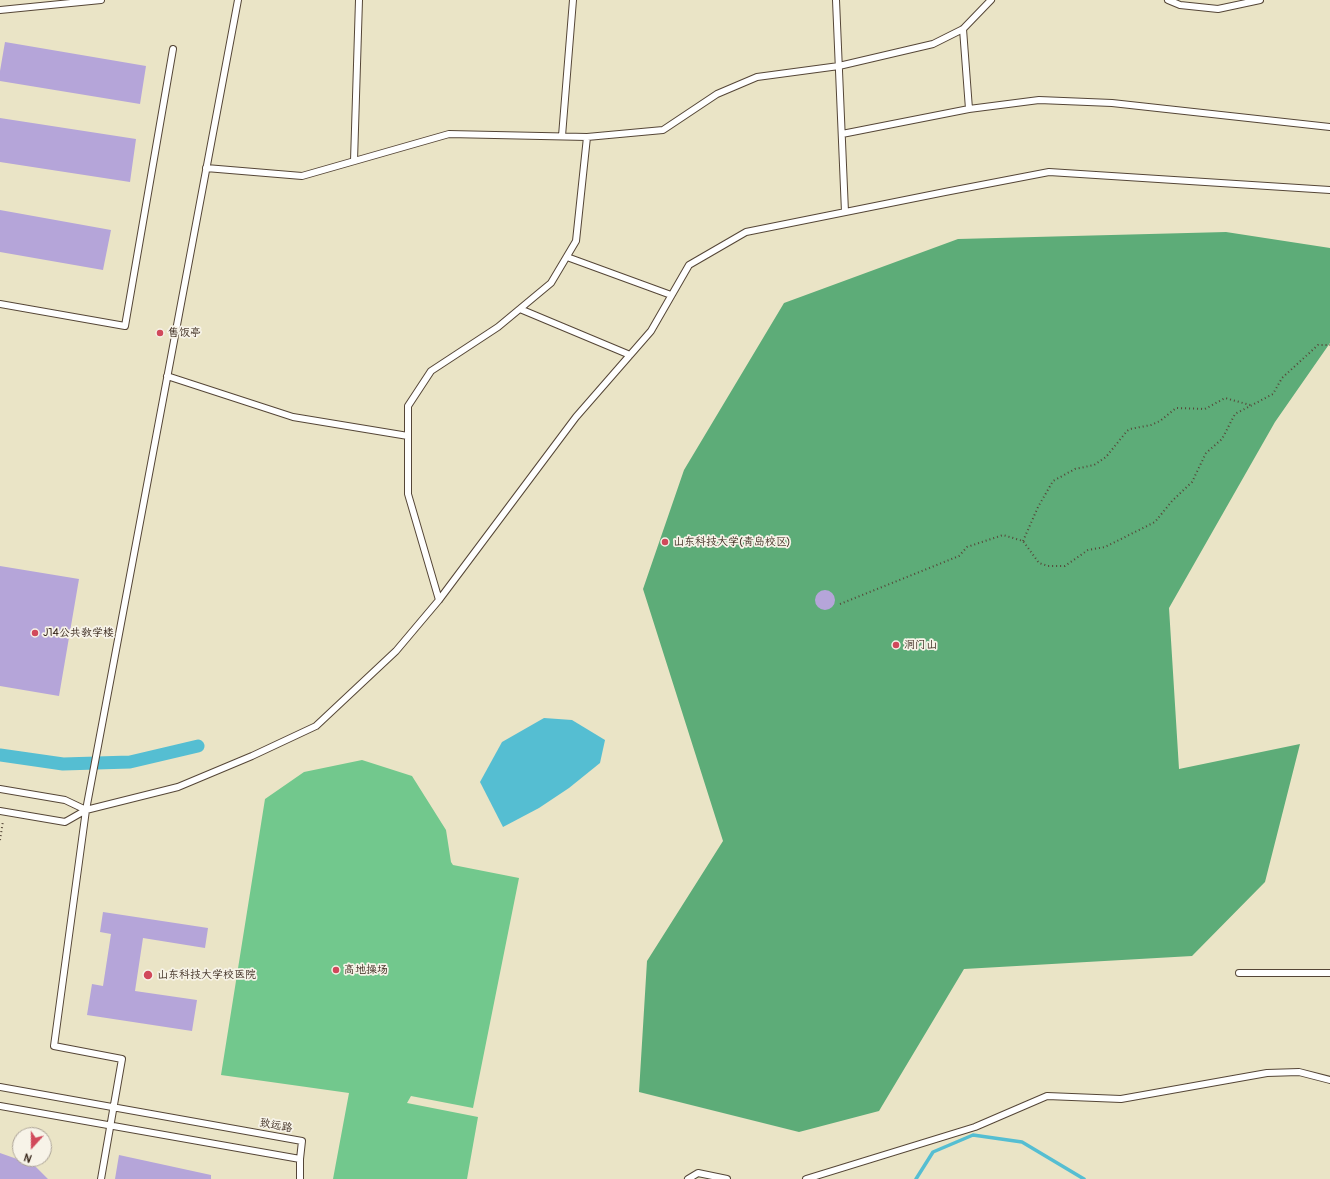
<!DOCTYPE html>
<html>
<head>
<meta charset="utf-8">
<style>
  body { margin:0 }
  #map { position:relative; width:1330px; height:1179px; overflow:hidden; background:#eae4c6; font-family:Pangolin,sans-serif }
  canvas { display:block }
  .north { position:absolute; left:12px; top:1127px; width:40px; height:40px; box-sizing:border-box; background:#f7f3e8; border:1px solid #aca397; border-radius:50%; rotate:201deg; font-size:11px; font-weight:700; line-height:16px; text-align:center; color:#3b2a1e }
  .north::after { content:''; display:block; margin:auto; width:14px; height:18px; background:#d1495b; clip-path:polygon(50% 0,100% 100%,50% 72%,0 100%) }
</style>
</head>
<body>
<div id="map">
<canvas width="1330" height="1179"></canvas>
<div class="north">N</div>
</div>
<script>
const ctx = document.querySelector('canvas').getContext('2d');
ctx.lineJoin = 'round';
function fill(path, color) { ctx.fillStyle = color; ctx.fill(path, 'evenodd'); }
const toPath = rows => new Path2D(rows.map(r => 'M' + r).join(''));
function trace(path, color, width, dash) { ctx.strokeStyle = color; ctx.lineWidth = width; ctx.lineCap = dash ? 'butt' : 'round'; ctx.setLineDash(dash || []); ctx.stroke(path); }
function write(font, color, halo, rows, align = 'center') {
  ctx.font = font + ' Pangolin,"LXGW WenKai TC",sans-serif'; ctx.lineWidth = 3.5; ctx.setLineDash([]); ctx.textBaseline = 'middle'; ctx.strokeStyle = halo; ctx.fillStyle = color; for (const [text, x, y, turn = 0] of rows) {
    ctx.save(); ctx.translate(x, y); ctx.rotate((+turn || 0) * Math.PI / 180); ctx.textAlign = isNaN(turn) ? turn : align; if (halo) ctx.strokeText(text, 0, 0); ctx.fillText(text, 0, 0); ctx.restore();
  }
}
fill(toPath([
  [362,760,412,776,446,830,451,862,453,865,519,878,473,1108,411,1096,407,1103,478,1117,467,1179,333,1179,349,1093,221,1075,265,799,304,772]
]), '#72c88d');
fill(toPath([
  [1226,232,1330,248,1330,343,1275,422,1169,608,1179,769,1300,744,1265,882,1192,956,964,969,879,1111,799,1132,639,1092,647,961,723,841,643,589,684,470,784,303,958,239]
]), '#5dac78');
fill(toPath([
  [544,718,572,720,605,740,600,763,569,788,539,808,503,827,480,782,502,742]
]), '#55bed2');
trace(toPath([
  [916,1179,933,1152,973,1135,1022,1142,1084,1179]
]), '#55bed2', 3.5);
trace(toPath([
  [0,755,63,764,130,762,198,746]
]), '#55bed2', 13);
fill(toPath([
  [5,42,146,66,140,104,0,81,0,71],
  [0,118,136,139,130,182,0,162],
  [0,210,111,230,103,270,0,252],
  [0,566,79,579,59,696,0,686],
  '815 600a10 10 0 1 1 20 0a10 10 0 1 1-20 0Z',
  [103,912,208,928,205,948,143,938,135,991,197,1000,192,1031,87,1015,92,984,103,986,111,934,100,932],
  [0,1153,34,1165,48,1179,0,1179],
  [119,1155,211,1175,211,1179,115,1179]
]), '#b5a5d9');
const lane = toPath([
  [836,0,845,212],
  [1168,0,1180,5,1218,9,1260,0],
  [0,10,101,0],
  [963,29,969,109],
  [842,134,969,109,1039,100,1112,103,1330,127],
  [562,136,573,0],
  [354,161,359,0],
  [206,168,302,176,449,134,587,137,663,130,717,94,757,77,839,66,933,44,963,29,991,0],
  [567,257,671,295],
  [0,304,125,326,173,49],
  [520,309,630,355],
  [167,376,293,417,408,436],
  [439,600,408,494,408,406,431,371,498,327,551,283,576,241,587,137],
  [0,789,65,800,86,810],
  [0,811,65,822,86,810,178,787,252,756,316,726,396,651,439,600,576,417,651,331,689,265,746,232,945,192,1049,172,1330,190],
  [1239,973,1330,973],
  [0,1087,302,1141,300,1159,300,1179],
  [0,1106,300,1159],
  [101,1179,122,1059,54,1046,86,810,238,0],
  [688,1179,698,1173,727,1179],
  [806,1179,975,1127,1047,1096,1121,1099,1267,1073,1299,1072,1330,1080]
]);
trace(lane, '#554637', 8);
trace(toPath([
  [1023,541,1038,507,1053,481,1075,469,1094,465,1106,457,1127,431,1130,429,1151,425,1160,421,1176,408,1205,409,1225,398,1250,405],
  [840,604,959,556,967,547,1003,535,1023,541,1039,563,1048,566,1065,566,1088,550,1105,547,1155,522,1172,501,1192,482,1206,453,1222,439,1235,414,1273,394,1282,378,1318,345,1330,345],
  [0,840,3,821]
]), '#554637', 2, [1, 3]);
trace(lane, '#fff', 6);
for (const [x, y, r, color] of [
  [160,333,4,"#d1495b"],
  [665,542,4,"#d1495b"],
  [35,633,4,"#d1495b"],
  [896,645,4,"#d1495b"],
  [336,970,4,"#d1495b"],
  [148,975,5,"#d1495b"]
]) { const dot = new Path2D(); dot.arc(x, y, r, 0, 2 * Math.PI); ctx.fillStyle = color; ctx.fill(dot); trace(dot, '#f7f3e8', 1.5); }
write('11px', '#3b2a1e', '#f7f3e8', [
  ["售饭亭",168,333],
  ["山东科技大学(青岛校区)",673,542],
  ["J14公共教学楼",43,633],
  ["洞门山",904,645],
  ["高地操场",344,970],
  ["山东科技大学校医院",157,975]
], 'left');
write('11px', '#3b2a1e', '#f7f3e8', [
  ["致远路",276,1126,10]
]);
</script>
</body>
</html>
